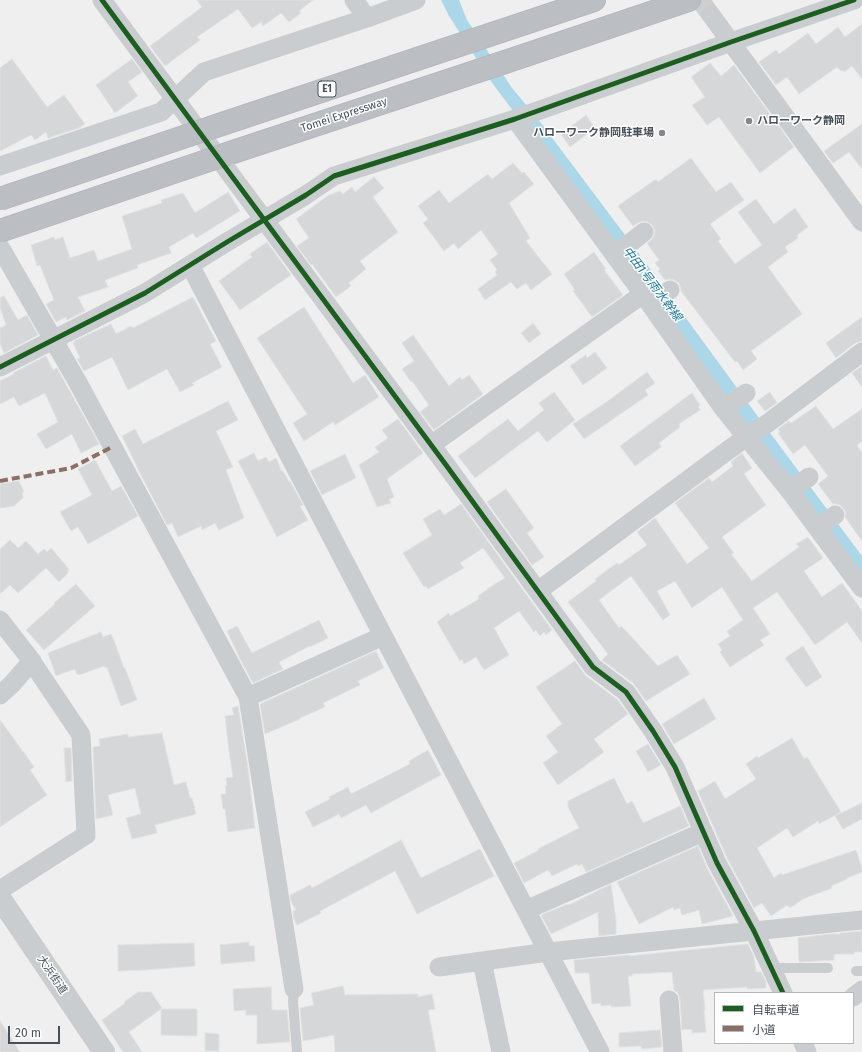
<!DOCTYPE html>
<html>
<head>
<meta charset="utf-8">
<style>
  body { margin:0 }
  #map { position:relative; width:862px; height:1052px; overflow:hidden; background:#efefef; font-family:"Fira Sans","Noto Sans JP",sans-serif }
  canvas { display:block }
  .legend { position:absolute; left:714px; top:992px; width:140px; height:52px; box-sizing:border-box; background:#fff; border:1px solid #b5b9bd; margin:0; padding:5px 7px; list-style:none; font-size:12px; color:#475059 }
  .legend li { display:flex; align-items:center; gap:8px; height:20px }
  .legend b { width:20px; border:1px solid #b5b9bd }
  .scale { position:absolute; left:8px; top:1026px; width:52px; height:18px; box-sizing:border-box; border:2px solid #475059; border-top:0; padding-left:5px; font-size:12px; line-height:14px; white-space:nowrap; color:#475059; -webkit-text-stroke:3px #fff; paint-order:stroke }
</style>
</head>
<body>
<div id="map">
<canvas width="862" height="1052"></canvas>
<ul class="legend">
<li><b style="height:5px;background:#1b5e20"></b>自転車道</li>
<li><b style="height:5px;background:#8d6e63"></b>小道</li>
</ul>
<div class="scale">20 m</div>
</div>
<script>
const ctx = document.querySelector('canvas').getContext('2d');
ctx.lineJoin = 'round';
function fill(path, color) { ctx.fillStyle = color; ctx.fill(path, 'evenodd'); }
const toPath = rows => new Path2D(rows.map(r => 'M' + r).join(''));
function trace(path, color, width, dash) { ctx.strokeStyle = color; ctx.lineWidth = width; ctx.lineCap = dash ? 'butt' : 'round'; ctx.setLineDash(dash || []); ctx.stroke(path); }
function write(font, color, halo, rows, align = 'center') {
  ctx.font = font + ' "Fira Sans","Noto Sans JP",sans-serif'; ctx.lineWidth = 3; ctx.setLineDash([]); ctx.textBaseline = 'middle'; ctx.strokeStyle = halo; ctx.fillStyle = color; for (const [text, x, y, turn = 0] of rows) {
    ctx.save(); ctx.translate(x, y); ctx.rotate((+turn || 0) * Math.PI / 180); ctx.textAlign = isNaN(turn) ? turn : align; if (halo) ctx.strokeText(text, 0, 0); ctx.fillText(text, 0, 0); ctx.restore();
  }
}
fill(toPath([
  [441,0,459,0,467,20,512,88,541,123,634,247,759,418,862,556,862,578,490,80,449,16]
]), '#acd7e8');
const building = toPath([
  [197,0,313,0,299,11,301,13,289,22,281,13,263,26,261,22,252,28,238,9,197,37,200,40,165,66,150,46,202,7,197,0],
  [862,24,862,79,852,66,844,72,843,70,841,71,837,67,799,94,787,77,776,85,759,62,776,50,779,54,808,33,816,44,838,27,845,37,862,24],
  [12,59,47,107,64,95,85,124,79,128,48,138,46,132,35,140,31,135,0,151,0,68,12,59],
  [132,59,142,72,128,82,138,96,115,113,96,85,132,59],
  [710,63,721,76,734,65,794,147,760,173,719,117,707,125,692,105,705,97,691,77,710,63],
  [586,115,595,128,570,147,561,134,586,115],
  [862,124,862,169,849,152,833,163,824,151,862,124],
  [691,158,716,192,731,182,744,200,710,224,721,239,718,241,735,264,762,245,738,212,756,199,774,224,795,208,808,227,797,235,798,238,785,247,788,252,768,267,802,314,751,351,757,359,743,370,737,361,735,362,681,291,681,289,679,283,674,280,669,279,665,280,658,271,660,269,655,263,659,260,647,243,651,240,654,236,655,231,653,226,648,222,643,221,638,223,633,226,618,206,656,179,658,182,691,158],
  [513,163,522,173,524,172,534,184,509,203,530,238,526,241,552,274,531,290,526,283,517,289,511,282,485,300,478,289,497,275,495,272,497,270,490,260,498,254,481,230,458,249,454,243,444,251,423,223,428,219,418,206,439,190,449,203,488,174,492,179,513,163],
  [374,177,384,188,373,197,398,232,360,261,366,269,349,283,351,286,336,297,312,264,311,265,297,246,309,238,296,219,329,195,340,191,343,194,352,187,355,192,374,177],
  [228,192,240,211,196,238,193,233,169,247,171,253,137,265,138,268,105,280,108,287,78,297,85,311,67,320,66,317,56,322,46,304,54,300,40,265,37,266,31,245,54,237,55,240,63,237,70,258,94,250,98,261,132,249,122,216,162,203,161,200,183,193,195,213,228,192],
  [267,242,291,275,240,310,219,281,252,257,250,254,267,242],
  [594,252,606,269,604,270,623,295,592,317,573,291,575,290,564,274,594,252],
  [4,296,18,320,27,315,38,335,4,353,0,343,0,328,6,325,0,307,0,298,4,296],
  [193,297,216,341,210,344,222,367,192,383,194,385,180,392,167,369,128,390,112,357,84,371,77,359,80,358,73,343,75,342,74,341,111,324,116,334,131,326,133,328,193,297],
  [304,307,353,383,365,375,379,397,335,425,333,422,304,441,293,423,307,414,257,338,304,307],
  [862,317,862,341,855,343,836,358,826,343,862,317],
  [533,323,541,334,529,343,521,333,533,323],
  [413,335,449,386,460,377,462,380,469,375,483,394,434,430,420,412,429,405,412,381,411,382,402,369,414,361,402,343,413,335],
  [595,352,607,368,583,385,570,366,586,355,587,358,595,352],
  [46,356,53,370,57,368,99,444,81,453,72,434,46,449,37,434,58,422,45,393,19,406,14,397,0,404,0,381,14,374,13,373,46,356],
  [862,366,862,387,852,373,862,366],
  [647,372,655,383,645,390,648,395,584,439,573,424,605,403,647,372],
  [554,392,575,420,547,442,538,431,475,478,458,456,508,419,518,431,544,410,539,403,554,392],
  [770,392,777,403,765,411,757,401,770,392],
  [692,393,700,405,698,407,700,410,679,424,680,427,659,443,661,447,635,466,620,446,692,393],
  [228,401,238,420,216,431,233,467,226,470,244,518,219,530,215,523,202,530,201,526,178,537,172,523,167,525,141,475,122,436,135,429,143,444,228,401],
  [816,406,833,429,862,409,862,441,857,445,862,453,862,541,845,517,846,513,843,508,840,505,836,504,835,503,833,504,818,484,828,476,805,445,793,454,778,433,780,432,778,429,789,421,791,423,816,406],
  [398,419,423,453,387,479,394,497,389,499,391,503,377,507,359,465,379,452,375,447,388,438,382,430,398,419],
  [254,453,258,461,266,457,269,462,276,458,282,472,283,471,289,482,290,481,303,505,300,506,308,520,277,537,238,461,254,453],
  [742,453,752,468,744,474,766,505,722,537,734,553,731,554,752,581,799,547,796,544,808,537,823,558,804,571,822,597,842,583,862,611,862,643,847,622,815,645,777,592,753,608,770,634,760,640,764,645,730,667,720,652,722,650,718,644,730,636,727,631,743,620,722,587,692,608,675,581,657,591,670,615,663,620,631,576,599,600,619,628,621,626,628,633,658,666,677,655,690,674,646,701,633,683,602,660,608,654,568,602,596,581,595,579,617,563,619,565,647,545,637,532,655,518,687,564,709,548,675,503,709,478,712,482,733,466,731,462,742,453],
  [345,454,356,478,322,495,310,471,345,454],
  [95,460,112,491,121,486,138,516,88,544,78,527,71,531,60,512,92,495,78,469,95,460],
  [19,481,24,492,22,493,23,498,14,506,0,508,0,484,19,481],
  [506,489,534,528,527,533,544,557,532,565,487,502,506,489],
  [461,504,552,630,546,635,544,632,540,636,536,630,534,632,519,611,494,628,509,655,484,670,476,657,464,664,462,659,460,661,437,622,449,613,450,616,479,599,478,596,488,589,487,589,505,578,483,548,460,563,464,568,428,589,426,586,424,587,403,553,432,535,423,519,440,509,444,515,461,504],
  [10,540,18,548,26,541,38,554,44,549,47,552,51,548,68,568,68,573,59,582,46,568,18,593,10,585,0,594,0,549,10,540],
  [76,584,95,606,44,650,26,630,55,604,54,603,76,584],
  [319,620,328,638,310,647,310,646,279,662,283,669,253,683,240,659,227,631,237,626,252,653,319,620],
  [101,632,103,637,111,634,113,639,113,638,124,668,125,668,137,700,121,706,107,667,105,668,104,666,79,675,78,674,77,674,75,669,56,676,48,653,101,632],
  [803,646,822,677,806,687,785,658,803,646],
  [376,651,384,668,358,681,360,685,323,703,325,707,300,718,300,719,265,734,260,704,376,651],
  [575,661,586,676,618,700,628,714,594,739,604,752,558,785,543,763,558,752,546,736,562,724,536,687,575,661],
  [704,698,716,719,674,744,662,724,704,698],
  [238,706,248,768,255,828,228,832,225,809,223,809,221,794,226,794,225,786,227,786,226,778,233,777,229,751,225,716,234,715,232,708,238,706],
  [0,720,22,750,21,751,23,751,34,767,30,770,47,795,0,827,0,720],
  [162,733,174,785,186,782,190,798,192,798,196,814,155,825,157,833,132,839,126,818,141,814,135,788,108,795,113,815,96,819,93,747,100,746,99,739,128,734,128,737,162,733],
  [792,738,804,759,807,757,841,812,819,824,818,821,793,837,787,828,757,848,774,878,781,873,782,875,856,850,862,868,862,872,847,878,847,879,831,886,832,888,803,899,790,908,787,905,771,916,762,903,754,908,727,858,698,791,715,781,725,799,756,779,746,764,757,756,758,758,792,738],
  [648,744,661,765,648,772,636,751,648,744],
  [64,748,71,748,72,781,66,782,64,748],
  [428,750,441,775,371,813,366,805,341,818,339,814,313,827,305,812,330,799,329,797,348,787,351,794,410,764,409,761,428,750],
  [614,778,627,804,632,801,643,823,680,806,689,826,586,872,582,864,578,866,577,864,552,876,550,872,549,872,548,870,524,883,514,863,539,850,538,849,579,828,568,807,568,801,614,778],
  [862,803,862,819,843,829,835,816,862,803],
  [401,840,421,878,480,849,494,876,417,914,395,871,320,911,321,913,297,925,294,919,293,911,296,910,291,901,290,895,310,885,312,888,401,840],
  [698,846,707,868,733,916,702,924,699,910,682,915,680,908,674,910,673,907,639,924,617,882,698,846],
  [611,884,616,920,616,934,599,936,598,912,551,934,541,915,568,904,569,905,611,884],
  [862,931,862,952,854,952,854,954,834,954,834,960,799,962,798,938,830,934,840,934,840,933,862,931],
  [249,942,249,946,254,946,255,961,221,964,220,945,249,942],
  [194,943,195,966,145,970,118,971,118,945,194,943],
  [748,944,754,957,756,972,761,972,766,982,766,988,747,989,747,987,703,990,705,1010,704,1010,706,1032,692,1033,692,1029,682,1030,680,999,677,991,676,992,674,990,672,972,632,974,632,976,628,976,631,1006,611,1007,611,1005,601,1006,601,1003,592,1004,589,973,575,973,574,960,629,955,629,956,748,944],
  [343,986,345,995,418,994,418,997,432,994,435,1009,428,1010,436,1052,335,1052,334,1035,303,1041,300,1008,314,1005,311,993,343,986],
  [271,987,272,1010,287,1010,290,1042,257,1044,257,1015,246,1015,246,1010,234,1011,233,989,271,987],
  [138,992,151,992,162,1008,161,1009,197,1009,197,1036,161,1035,161,1009,129,1032,142,1052,123,1052,102,1020,125,1003,124,1002,138,992],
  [0,1021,20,1052,0,1052,0,1021],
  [660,1030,662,1047,642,1049,641,1046,619,1047,619,1033,660,1030],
  [205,1033,219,1034,219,1051,205,1051,205,1033]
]);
fill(building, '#d6d7d9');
trace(building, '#e0e1e2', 1);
trace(toPath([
  [700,0,711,15]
]), '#cdcfd1', 19, [19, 10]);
const motorway = toPath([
  [213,127,594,0],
  [227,154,514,59,689,0]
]);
trace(motorway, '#b4b8be', 24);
trace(toPath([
  [772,968,828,968],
  [856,971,862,971],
  [294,989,293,1002,297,1052]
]), '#cacdd0', 10);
trace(toPath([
  [102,0,231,175,446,465,593,667,626,692,653,731,675,767,717,863,754,931,783,993],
  [354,0,367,18],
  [711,15,862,222],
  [515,119,643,294,723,408,790,491,862,588],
  [0,166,161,112,204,72,367,18,416,0],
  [0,247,77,381,248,697,294,989],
  [615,255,644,232],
  [190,265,600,1052],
  [650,304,670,290],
  [0,367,145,293,190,265,227,242,306,195,334,176,515,119,731,42,854,0],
  [723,408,733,402,746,393],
  [431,445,643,294],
  [790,491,809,477],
  [818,528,835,515],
  [538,591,746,437,768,423,862,352],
  [0,620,28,656,81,735,86,835,0,890],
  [0,695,12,684,32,661],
  [248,697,383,636],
  [526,910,703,832],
  [482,961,501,1052],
  [439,967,548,952,862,920],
  [853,997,862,990],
  [669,1000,673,1052],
  [803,1043,807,1052]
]), '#cacdd0', 19);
trace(toPath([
  [0,898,104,1052]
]), '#cacdd0', 22);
trace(motorway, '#bbbfc4', 22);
const motorwayBridge = toPath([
  [0,199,213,127],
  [0,231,227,154]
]);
trace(motorwayBridge, '#b4b8be', 24, []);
trace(motorwayBridge, '#bbbfc4', 22);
trace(toPath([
  [0,481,71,468,112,447]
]), '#8d6e63', 4, [8, 4]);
trace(toPath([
  [102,0,231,175,446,465,593,667,626,692,653,731,675,767,717,863,754,931,783,993],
  [0,367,145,293,190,265,227,242,306,195,334,176,515,119,731,42,854,0]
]), '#1b5e20', 5);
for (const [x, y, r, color] of [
  [749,121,4,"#82888e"],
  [662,133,4,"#82888e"]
]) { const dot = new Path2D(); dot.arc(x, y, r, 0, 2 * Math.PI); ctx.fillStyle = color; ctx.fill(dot); trace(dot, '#fff', 1.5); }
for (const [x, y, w] of [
  [327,89,18]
]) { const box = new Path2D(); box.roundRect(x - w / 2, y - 8, w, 16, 3); ctx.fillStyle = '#fff'; ctx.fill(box); trace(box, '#475059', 1); }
write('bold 10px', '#475059', null, [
  ["E1",327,89]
]);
write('11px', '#475059', '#fff', [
  ["Tomei Expressway",344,115,-18],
  ["大浜街道",52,975,56]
]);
write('bold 11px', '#475059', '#fff', [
  ["ハローワーク静岡",757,121],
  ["ハローワーク静岡駐車場",654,133,"right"]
], 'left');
write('italic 12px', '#17779d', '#fff', [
  ["中田1号雨水幹線",652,284,53]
]);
</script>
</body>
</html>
